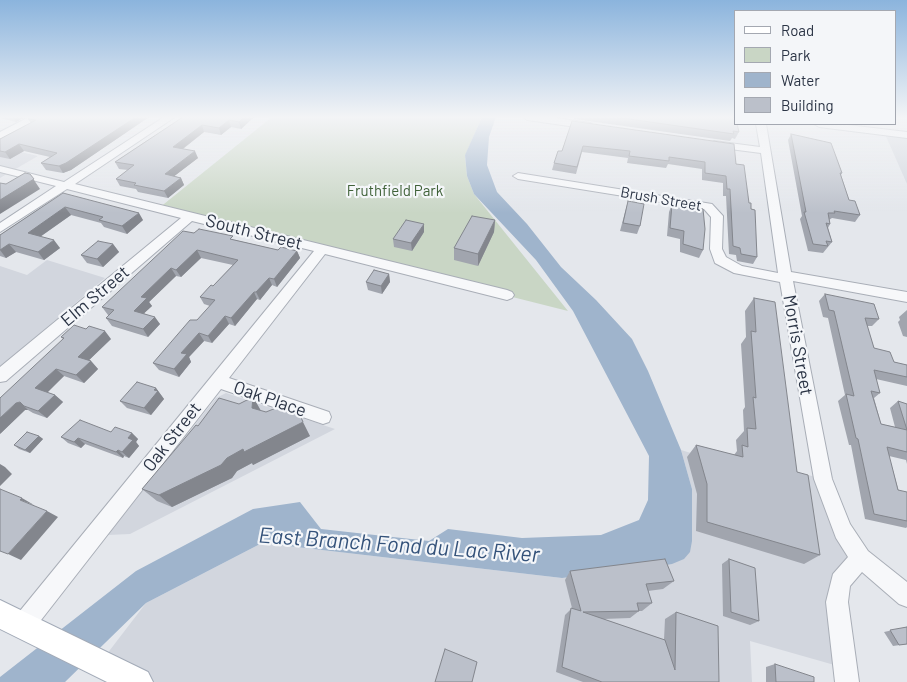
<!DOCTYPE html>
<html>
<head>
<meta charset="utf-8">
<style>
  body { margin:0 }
  #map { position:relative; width:907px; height:682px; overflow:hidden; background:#e4e7ec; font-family:Barlow,sans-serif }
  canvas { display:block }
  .legend { position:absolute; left:734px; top:10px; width:162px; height:115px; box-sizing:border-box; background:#f4f6f9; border:1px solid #a4a8b1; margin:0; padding:6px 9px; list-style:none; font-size:15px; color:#2b3445 }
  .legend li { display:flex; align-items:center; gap:10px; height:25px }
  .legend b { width:25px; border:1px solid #a4a8b1 }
</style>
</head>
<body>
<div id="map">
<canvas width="907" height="682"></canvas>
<ul class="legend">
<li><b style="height:6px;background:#fff"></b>Road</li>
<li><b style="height:14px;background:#c9d6c5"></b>Park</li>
<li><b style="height:14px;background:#9fb4cc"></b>Water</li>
<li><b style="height:14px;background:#bbc0ca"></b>Building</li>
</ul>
</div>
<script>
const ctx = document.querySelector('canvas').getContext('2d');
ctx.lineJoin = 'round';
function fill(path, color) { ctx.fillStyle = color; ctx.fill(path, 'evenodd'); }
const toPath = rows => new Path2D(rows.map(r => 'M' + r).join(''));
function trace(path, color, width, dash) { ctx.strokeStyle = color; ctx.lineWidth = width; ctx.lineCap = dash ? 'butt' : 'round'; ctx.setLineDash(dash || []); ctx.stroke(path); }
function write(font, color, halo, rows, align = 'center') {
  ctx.font = font + ' Barlow,sans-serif'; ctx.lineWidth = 4.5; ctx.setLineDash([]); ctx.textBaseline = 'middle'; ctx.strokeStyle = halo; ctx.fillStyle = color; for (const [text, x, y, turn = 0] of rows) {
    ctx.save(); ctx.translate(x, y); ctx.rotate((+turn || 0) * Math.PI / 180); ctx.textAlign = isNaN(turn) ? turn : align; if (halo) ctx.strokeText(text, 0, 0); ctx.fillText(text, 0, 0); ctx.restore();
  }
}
fill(toPath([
  [884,132,907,135,907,184],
  [0,147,38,156,0,178],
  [47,260,105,278,0,367,0,266,27,275],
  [226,393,335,429,130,534,107,535,216,398],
  [681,450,727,464,726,453,823,479,861,558,840,581,845,668,750,641,752,682,138,682,100,663,146,603,262,543,562,578,647,568,692,489]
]), '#d2d6de');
fill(toPath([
  [272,117,482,117,465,156,467,176,474,194,568,311,159,208]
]), '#c9d6c5');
fill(toPath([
  [482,117,496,117,489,137,487,165,497,192,527,224,561,267,596,300,632,339,648,371,681,450,692,489,692,541,690,552,684,559,672,564,647,568,562,578,262,543,146,603,65,682,0,682,0,677,136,571,253,509,300,502,321,529,429,541,448,529,522,538,601,535,639,520,648,500,649,456,573,311,536,260,474,194,467,176,465,155]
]), '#9fb4cc');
const minor = toPath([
  [164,117,175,117,75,184,507,290,512,292,514,295,512,298,507,300,325,254,229,378,329,412,331,417,329,422,323,424,221,389,31,633,23,636,15,633,12,625,15,617,314,251,192,221,6,381,0,382,0,367,181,218,67,189,0,232,0,223,56,186,0,172,0,166,64,182,164,117],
  [523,117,549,117,590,123,595,126,590,129,527,120,523,117],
  [756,124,766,124,791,272,907,292,907,302,793,281,832,479,850,524,868,551,907,582,907,607,899,604,862,572,850,586,848,602,859,682,835,682,826,602,833,574,848,557,836,538,814,479,780,282,734,273,715,263,710,249,711,217,704,209,518,179,513,176,518,173,712,204,723,216,722,249,726,257,742,266,778,273,761,153,714,147,709,144,714,141,760,147,756,124],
  [814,124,840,124,907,132,907,138,819,127,814,124]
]);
const major = toPath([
  [29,117,44,117,0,141,0,132,29,117],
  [0,600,148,672,153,682,107,682,0,629,0,600]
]);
trace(minor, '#a9aeb7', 2);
trace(major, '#a3abb8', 2);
fill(minor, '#f7f8fa');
fill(major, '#fff');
fill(toPath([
  [0,117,25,117,16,122,0,118],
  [149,117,71,170,63,173,46,170,41,163,50,157,24,151,10,159,0,157,0,139,31,123,28,119],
  [183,117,254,117,241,129,231,127,221,135,204,132,183,149,198,158,174,176,181,178,184,185,168,198,138,192,136,189,120,186,116,179,128,170,119,169,115,162],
  [574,117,736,117,739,132,735,139,732,138,730,141,574,119],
  [572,121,736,164,749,203,757,257,753,264,737,261,736,255,729,254,726,196,723,196,723,183,702,180,702,169,668,164,666,168,627,163,628,158,582,152,576,174,552,170,554,163,562,151],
  [791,134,842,173,841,175,849,200,860,215,855,222,832,218,829,220,830,224,828,228,832,242,823,253,808,251,800,219,802,216,788,140],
  [63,193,143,220,127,234,104,227,101,223,71,215,40,237,60,248,44,260,16,252,6,258,0,256,0,235],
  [628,201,640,226,637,234,620,231],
  [672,204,703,250,699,258,680,252,680,239,667,236,669,212],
  [495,220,494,232,478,266,454,260,454,248],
  [424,232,412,251,394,247,393,239],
  [194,233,235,240,278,250,297,251,300,258,277,287,272,285,260,300,257,299,235,326,229,324,212,343,204,341,189,357,191,362,179,377,159,370,153,363,197,320,210,306,204,304,200,297,213,286,233,265,201,258,181,277,176,276,149,302,152,306,144,313,160,324,148,337,112,326,106,318,109,315,108,315,102,307],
  [113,244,119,252,103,267,87,263,81,255],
  [389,274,390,282,382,294,368,290,366,282],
  [825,294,879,319,872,326,867,326,874,348,894,362,907,365,907,386,876,379,880,393,874,398,881,424,895,427,890,408,898,401,907,404,907,464,906,460,889,456,907,521,907,527,906,528,865,519,851,445,849,445,838,401,845,395,828,318,823,317,819,301],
  [754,298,797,472,820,555,804,564,696,531,697,494,687,457,696,445,734,455,737,451,736,440,744,431,743,410,745,407,741,344,746,337,745,311],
  [907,310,907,337,903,336,898,322,900,320,899,317],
  [61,337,111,339,89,360,91,361,98,369,84,383,64,376,47,392,55,395,63,402,47,418,33,413,28,410,25,410,0,434,63,339],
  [156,388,164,399,151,415,127,408,120,401],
  [253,397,261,411,310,436,253,465,252,463,237,471,232,478,172,507,157,501,142,489,198,426],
  [111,432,132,433,138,439,136,442,139,446,129,458,124,456,123,458,85,444,81,448,68,443,61,437],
  [39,436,43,439,30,453,19,449,14,445],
  [729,559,759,621,750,625,723,616,722,564],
  [570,571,674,581,663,589,648,591,652,603,642,611,639,611,630,618,603,619,664,640,665,619,676,612,719,682,583,682,556,672,565,615,572,608,565,580],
  [907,627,907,644,893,646,884,632],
  [775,664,814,682,766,682,766,667]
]), '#a1a5ae');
fill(toPath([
  [13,117,25,117,16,122],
  [136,117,149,117,71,170,63,173,59,166],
  [244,117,254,117,241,129,239,122],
  [229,120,231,127,221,135,219,128],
  [202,125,204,132,176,154,173,147],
  [19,144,24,151,10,159,5,152],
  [195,151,198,158,168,181,165,174],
  [30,174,40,189,0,214,0,200],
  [181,178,184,185,168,198,164,191],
  [65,207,71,215,34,241,28,233],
  [139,213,143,220,127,234,122,226],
  [495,220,494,232,478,266,478,254],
  [424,224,424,232,412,251,411,243],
  [54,240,60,248,44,260,38,252],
  [9,244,16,252,6,258,0,250],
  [113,244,119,252,103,267,97,259],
  [197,250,201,258,181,277,176,270],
  [297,251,300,258,277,287,274,279],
  [171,268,176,276,149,302,152,306,139,318,134,311,141,297],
  [389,274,390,282,382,294,381,286],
  [269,278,272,285,260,300,256,292],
  [254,292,257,299,235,326,231,318],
  [225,316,229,324,212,343,208,336],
  [155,317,160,324,148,337,143,329],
  [105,331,111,339,85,364,78,357],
  [199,333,204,341,189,357,191,362,179,377,174,369,181,353],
  [91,361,98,369,84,383,76,375],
  [56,369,64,376,44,396,35,388],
  [156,388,164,399,151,415,144,408],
  [55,395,63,402,47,418,38,411],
  [253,397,261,411,252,408],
  [20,402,28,410,25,410,0,434,0,418,16,403],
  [303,422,310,436,253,465,252,463,237,471,232,478,172,507,159,495,243,449],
  [132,433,138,439,136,442,139,446,129,458,122,452,128,438],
  [39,436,43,439,30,453,25,450],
  [78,438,85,444,81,448,74,442],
  [118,450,124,456,123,458,116,452],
  [0,464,5,467,12,474,0,486],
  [22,498,34,505,20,500],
  [47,511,58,517,21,560,8,554]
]), '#83868d');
const building = toPath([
  [31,117,136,117,66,163,59,166,41,163,57,153,19,144,5,152,0,151,0,139,36,120,28,119,31,117],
  [183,117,244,117,239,122,229,120,219,128,202,125,173,147,195,151,165,174,181,178,164,191,134,185,136,183,116,179,134,165,115,162,183,117],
  [615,117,736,117,736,124,737,124,739,132,733,131,734,134,615,117],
  [572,121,734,144,736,164,744,165,749,203,751,203,751,209,755,210,757,257,741,254,740,248,733,246,730,189,727,189,726,176,705,173,705,162,669,157,669,161,629,156,630,151,583,146,577,167,554,163,558,151,562,151,572,121],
  [791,134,831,143,842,173,840,173,849,200,855,201,860,215,834,211,835,213,828,213,830,224,826,223,832,242,826,241,828,246,813,244,804,212,806,212,791,134],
  [25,173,30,174,34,179,0,200,0,183,6,184,25,173],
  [63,193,139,213,122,226,99,220,103,217,65,207,28,233,54,240,38,252,9,244,0,250,0,235,63,193],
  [628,201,644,204,640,226,623,223,628,201],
  [672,204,679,204,703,209,705,229,703,250,683,244,684,231,670,228,672,204],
  [472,216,495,220,478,254,454,248,472,216],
  [406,220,424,224,411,243,393,239,406,220],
  [199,229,233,236,230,239,278,250,281,247,297,251,274,279,269,278,256,292,254,292,231,318,225,316,208,336,199,333,181,353,187,354,174,369,153,363,190,320,197,320,215,300,200,297,211,285,213,286,238,260,197,250,176,270,171,268,141,297,147,298,134,311,155,317,143,329,106,318,114,310,102,307,183,231,194,233,199,229],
  [98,241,113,244,97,259,81,255,98,241],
  [374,270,389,274,381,286,366,282,374,270],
  [825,294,874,304,879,319,865,318,874,348,890,352,894,362,907,365,907,377,874,370,880,393,871,391,881,424,907,430,898,401,907,404,907,452,887,447,898,490,907,492,907,521,874,514,858,439,856,438,846,394,854,396,834,311,829,310,825,294],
  [754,298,775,302,797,472,808,475,820,555,707,522,707,484,696,445,743,457,742,445,748,447,747,428,756,429,753,397,756,398,751,331,756,332,754,298],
  [74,325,86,329,89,326,105,331,78,357,91,361,76,375,56,369,35,388,55,395,38,411,24,406,20,402,16,403,0,418,0,398,64,338,61,337,74,325],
  [137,382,156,388,154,390,158,391,144,408,120,401,137,382],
  [253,397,252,408,266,412,276,408,300,415,303,422,244,452,243,449,227,458,221,465,159,495,142,489,196,425,198,426,219,398,239,404,253,397],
  [80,420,111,432,115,427,132,433,128,438,133,440,122,452,118,450,116,452,78,438,74,442,61,437,80,420],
  [27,432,39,436,25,450,14,445,27,432],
  [0,489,22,498,20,500,47,511,8,554,0,551,0,489],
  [665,559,674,581,646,584,652,603,637,603,639,611,583,612,665,640,675,670,676,612,718,626,719,682,602,682,562,667,571,608,581,611,570,571,665,559],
  [729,559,755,568,759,621,731,612,729,559],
  [907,627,907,644,899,645,890,630,907,627],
  [445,649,477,662,472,682,435,682,445,649],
  [775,664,814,677,814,682,776,682,775,664]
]);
fill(building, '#bbc0ca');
trace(building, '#83868d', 1);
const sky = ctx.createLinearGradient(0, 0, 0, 213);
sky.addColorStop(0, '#8bb4dd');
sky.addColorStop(0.55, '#f3f4f6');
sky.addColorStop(1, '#f3f4f600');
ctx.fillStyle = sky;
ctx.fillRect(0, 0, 907, 213);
write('15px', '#3f6138', '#f4f6f9', [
  ["Fruthfield Park",395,191]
]);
write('15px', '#2b3445', '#f4f6f9', [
  ["Brush Street",661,199,10]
]);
write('18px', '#2b3445', '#f4f6f9', [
  ["South Street",254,232,14],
  ["Elm Street",95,296,-40],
  ["Morris Street",798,345,80],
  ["Oak Place",270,399,19],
  ["Oak Street",172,437,-52]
]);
write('italic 22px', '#34527a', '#f4f6f9', [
  ["East Branch Fond du Lac River",399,545,4]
]);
</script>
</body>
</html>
